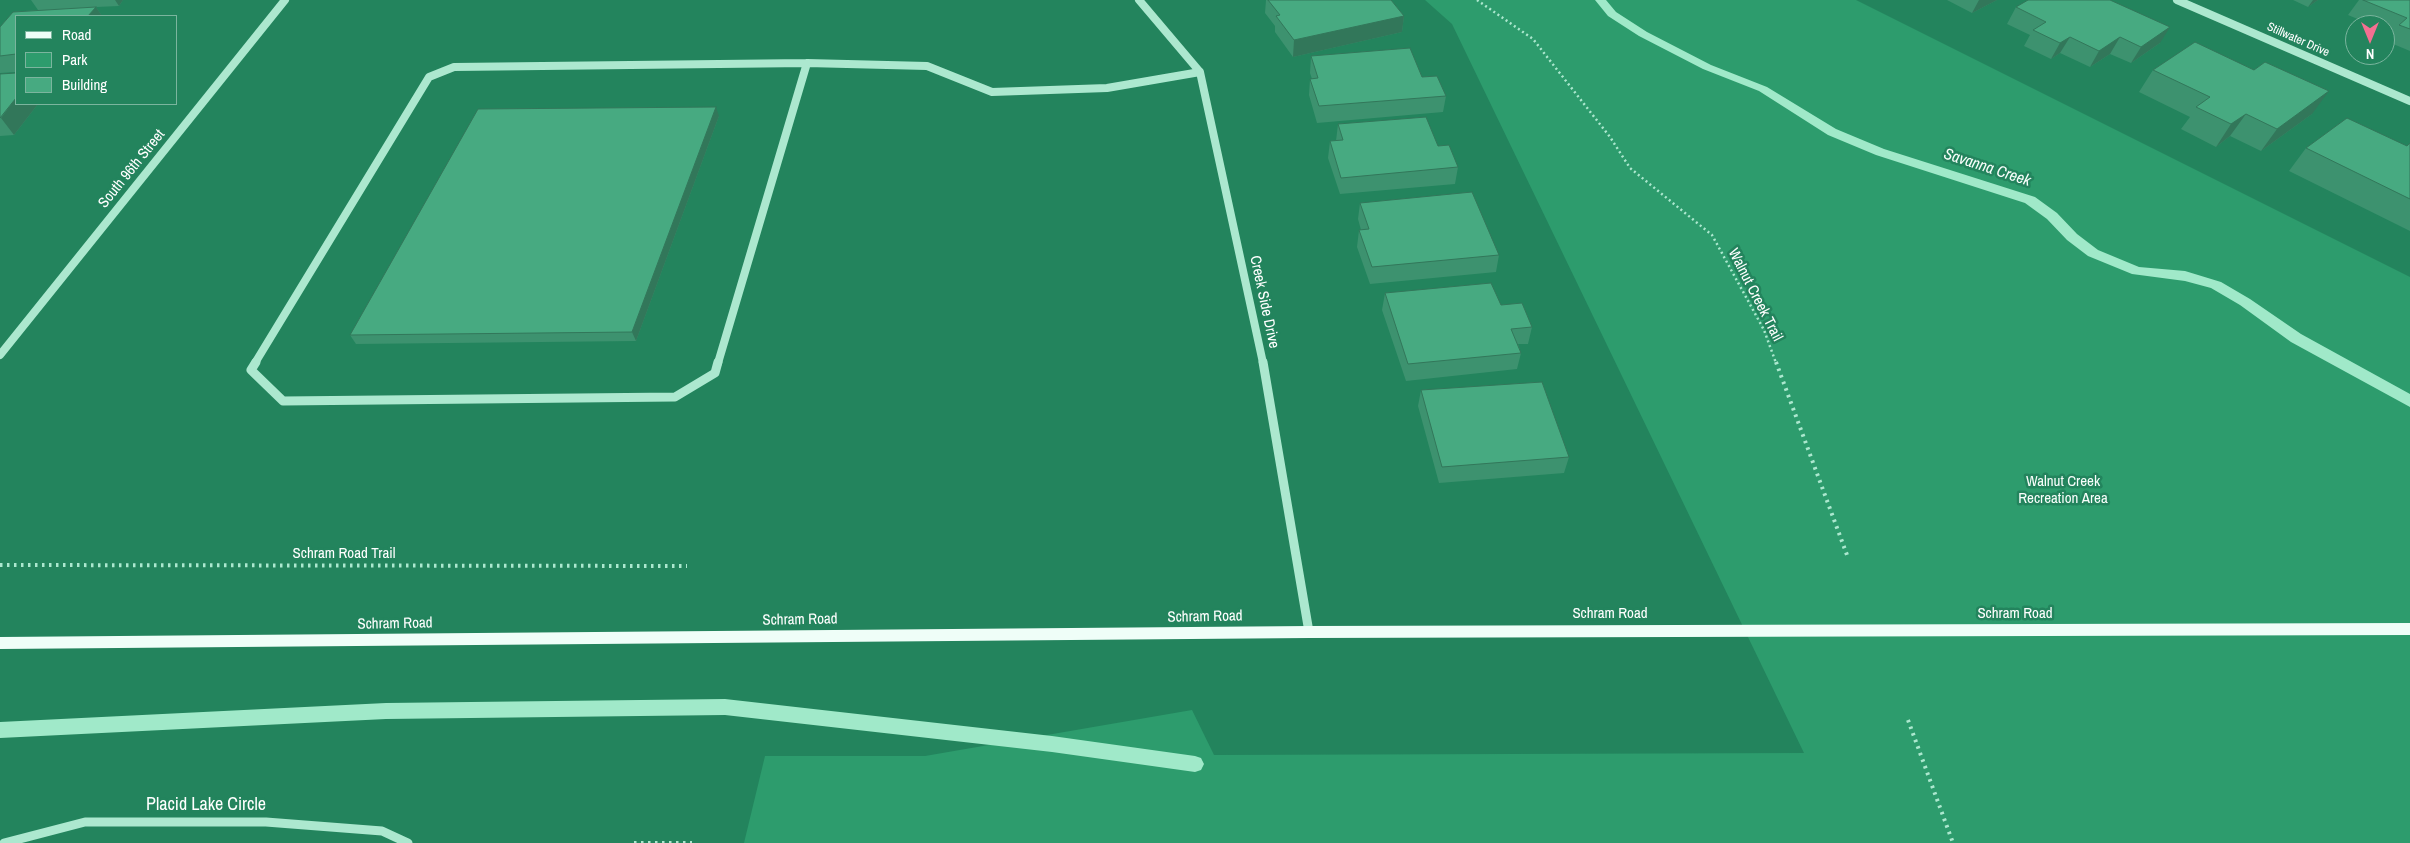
<!DOCTYPE html>
<html>
<head>
<meta charset="utf-8">
<style>
  body { margin:0 }
  #map { position:relative; width:2410px; height:843px; overflow:hidden; background:#23845d; font-family:"Archivo Narrow",sans-serif }
  canvas { display:block }
  .legend { position:absolute; left:15px; top:15px; width:162px; height:90px; box-sizing:border-box; background:#23845d; border:1px solid #7bb59e; margin:0; padding:6px 9px; list-style:none; font-size:15px; color:#fff }
  .legend li { display:flex; align-items:center; gap:10px; height:25px }
  .legend b { width:25px; border:1px solid #7bb59e }
  .north { position:absolute; left:2345px; top:15px; width:50px; height:50px; box-sizing:border-box; background:#23845d; border:1px solid #7bb59e; border-radius:50%; rotate:180deg; font-size:14px; font-weight:700; line-height:20px; text-align:center; color:#fff }
  .north::after { content:''; display:block; margin:auto; width:18px; height:22px; background:#f36f91; clip-path:polygon(50% 0,100% 100%,50% 72%,0 100%) }
</style>
</head>
<body>
<div id="map">
<canvas width="2410" height="843"></canvas>
<ul class="legend">
<li><b style="height:6px;background:#effef8"></b>Road</li>
<li><b style="height:14px;background:#2d9c6d"></b>Park</li>
<li><b style="height:14px;background:#47aa81"></b>Building</li>
</ul>
<div class="north">N</div>
</div>
<script>
const ctx = document.querySelector('canvas').getContext('2d');
ctx.lineJoin = 'round';
function fill(path, color) { ctx.fillStyle = color; ctx.fill(path, 'evenodd'); }
const toPath = rows => new Path2D(rows.map(r => 'M' + r).join(''));
function trace(path, color, width, dash) { ctx.strokeStyle = color; ctx.lineWidth = width; ctx.lineCap = dash ? 'butt' : 'round'; ctx.setLineDash(dash || []); ctx.stroke(path); }
function write(font, color, halo, rows, align = 'center') {
  ctx.font = font + ' "Archivo Narrow",sans-serif'; ctx.lineWidth = 5; ctx.setLineDash([]); ctx.textBaseline = 'middle'; ctx.strokeStyle = halo; ctx.fillStyle = color; for (const [text, x, y, turn = 0] of rows) {
    ctx.save(); ctx.translate(x, y); ctx.rotate((+turn || 0) * Math.PI / 180); ctx.textAlign = isNaN(turn) ? turn : align; if (halo) ctx.strokeText(text, 0, 0); ctx.fillText(text, 0, 0); ctx.restore();
  }
}
fill(toPath([
  [1425,0,1856,0,2410,277,2410,843,744,843,765,756,925,756,1192,710,1214,755,1804,753,1452,24]
]), '#2d9c6d');
fill(toPath([
  [1595,0,1606,0,1616,12,1647,32,1711,65,1767,87,1836,129,1884,149,2035,197,2057,213,2077,234,2098,250,2139,267,2185,271,2221,282,2250,299,2301,334,2410,394,2410,407,2291,342,2240,305,2211,288,2185,281,2132,274,2088,256,2067,240,2047,219,2025,203,1876,155,1828,135,1759,91,1703,69,1639,36,1608,16,1595,0],
  [725,699,1052,736,1195,756,1201,758,1204,764,1201,770,1195,772,1052,752,725,715,386,719,0,738,0,722,386,703,725,699]
]), '#a0e9c9');
trace(toPath([
  [1477,0,1533,39,1610,137,1630,168,1712,235,1764,330,1776,363]
]), '#ace8cf', 2.5, [2, 3]);
trace(toPath([
  [1776,362,1847,555],
  [0,565,687,566],
  [1908,720,1953,843],
  [634,843,692,843]
]), '#ace8cf', 4, [2.5, 4.5]);
trace(toPath([
  [1139,0,1200,72,1263,363],
  [2177,0,2410,101],
  [807,63,927,66,992,92,1107,88,1200,72],
  [0,355,285,0],
  [255,363,429,77,454,67,807,63],
  [718,363,807,63]
]), '#ace8cf', 8);
trace(toPath([
  [256,362,251,370,283,401,675,397,715,373,718,362],
  [1263,362,1309,632],
  [4,843,85,822,266,822,382,831,408,843]
]), '#ace8cf', 9);
fill(toPath([
  [2410,623,2410,635,1309,638,0,649,0,637,1309,626,2410,623]
]), '#effef8');
fill(toPath([
  [31,0,123,0,119,6,96,7,102,16,16,16,16,72,0,73,0,27,13,12,38,10],
  [1266,0,1391,0,1404,16,1402,32,1293,57,1275,32,1275,26,1265,13],
  [1947,0,1997,0,1972,13],
  [2293,0,2318,0,2308,7],
  [2359,0,2410,0,2410,51,2386,41,2392,34,2385,31,2385,25,2372,25,2348,15],
  [2016,7,2160,43,2131,63,2110,54,2090,67,2060,53,2051,59,2024,46,2030,35,2007,24],
  [1311,56,1422,77,1446,96,1443,112,1317,123,1309,95,1310,79,1312,79,1310,73],
  [2153,70,2312,114,2261,151,2230,136,2216,147,2181,129,2190,117,2139,92],
  [0,74,16,104,38,104,14,135,0,136],
  [719,116,636,341,356,344,350,335],
  [1338,124,1438,146,1458,167,1455,184,1340,194,1328,158,1330,141,1336,141],
  [2410,143,2410,231,2289,171,2306,148,2407,146],
  [1360,203,1499,255,1496,272,1370,284,1357,247,1359,230,1361,230,1358,219],
  [1385,293,1501,305,1532,327,1528,344,1518,344,1521,353,1517,369,1406,381,1382,310],
  [1421,390,1569,457,1564,473,1439,483,1418,406]
]), '#3d926f');
fill(toPath([
  [115,0,123,0,119,6],
  [1979,0,1997,0,1972,13],
  [2313,0,2318,0,2308,7],
  [96,7,102,16,88,16],
  [1404,16,1402,32,1293,57,1294,40],
  [2170,27,2160,43,2131,63,2141,47],
  [2070,37,2060,53,2051,59,2060,43],
  [2120,37,2110,54,2090,67,2099,51],
  [2329,91,2312,114,2261,151,2277,129],
  [16,98,16,104,38,104,14,135,1,118],
  [716,107,719,116,636,341,632,332],
  [2246,114,2230,136,2216,147,2231,124]
]), '#32775a');
const building = toPath([
  [1268,0,1391,0,1404,16,1294,40,1276,16,1280,15,1268,0],
  [2028,0,2110,0,2170,27,2141,47,2120,37,2099,51,2070,37,2060,43,2033,30,2046,22,2016,7,2028,0],
  [2363,0,2410,0,2410,29,2399,25,2407,18,2363,0],
  [96,7,88,16,16,16,16,54,0,56,0,27,13,12,96,7],
  [2195,42,2254,70,2265,62,2329,91,2277,129,2246,114,2231,124,2196,107,2210,97,2153,70,2195,42],
  [1410,48,1422,77,1437,76,1446,96,1319,106,1310,79,1318,78,1311,56,1410,48],
  [16,73,16,98,0,118,0,74,16,73],
  [716,107,632,332,350,335,478,109,716,107],
  [1426,117,1438,146,1449,145,1458,167,1341,178,1330,141,1343,140,1338,124,1426,117],
  [2347,118,2407,146,2410,143,2410,199,2306,148,2347,118],
  [1472,192,1499,255,1372,267,1359,230,1369,229,1360,203,1472,192],
  [1491,283,1501,305,1522,303,1532,327,1511,329,1521,353,1408,364,1385,293,1491,283],
  [1542,382,1569,457,1442,467,1421,390,1542,382]
]);
fill(building, '#47aa81');
trace(building, '#32775a', 1);
write('12px', '#fff', '#23845d', [
  ["Stillwater Drive",2298,40,24]
]);
write('15px', '#fff', '#23845d', [
  ["South 96th Street",132,169,-51],
  ["Walnut Creek Trail",1755,295,63],
  ["Creek Side Drive",1264,302,78],
  ["Schram Road Trail",344,554],
  ["Schram Road",1610,614],
  ["Schram Road",2015,614],
  ["Schram Road",1205,617,-1],
  ["Schram Road",800,620,-1],
  ["Schram Road",395,624,-1]
]);
write('15px', '#f8fefb', '#23845d', [
  ["Walnut Creek",2063,482],
  ["Recreation Area",2063,499]
]);
write('italic 16px', '#f8fefb', '#23845d', [
  ["Savanna Creek",1987,168,18]
]);
write('18px', '#fff', '#23845d', [
  ["Placid Lake Circle",206,805]
]);
</script>
</body>
</html>
